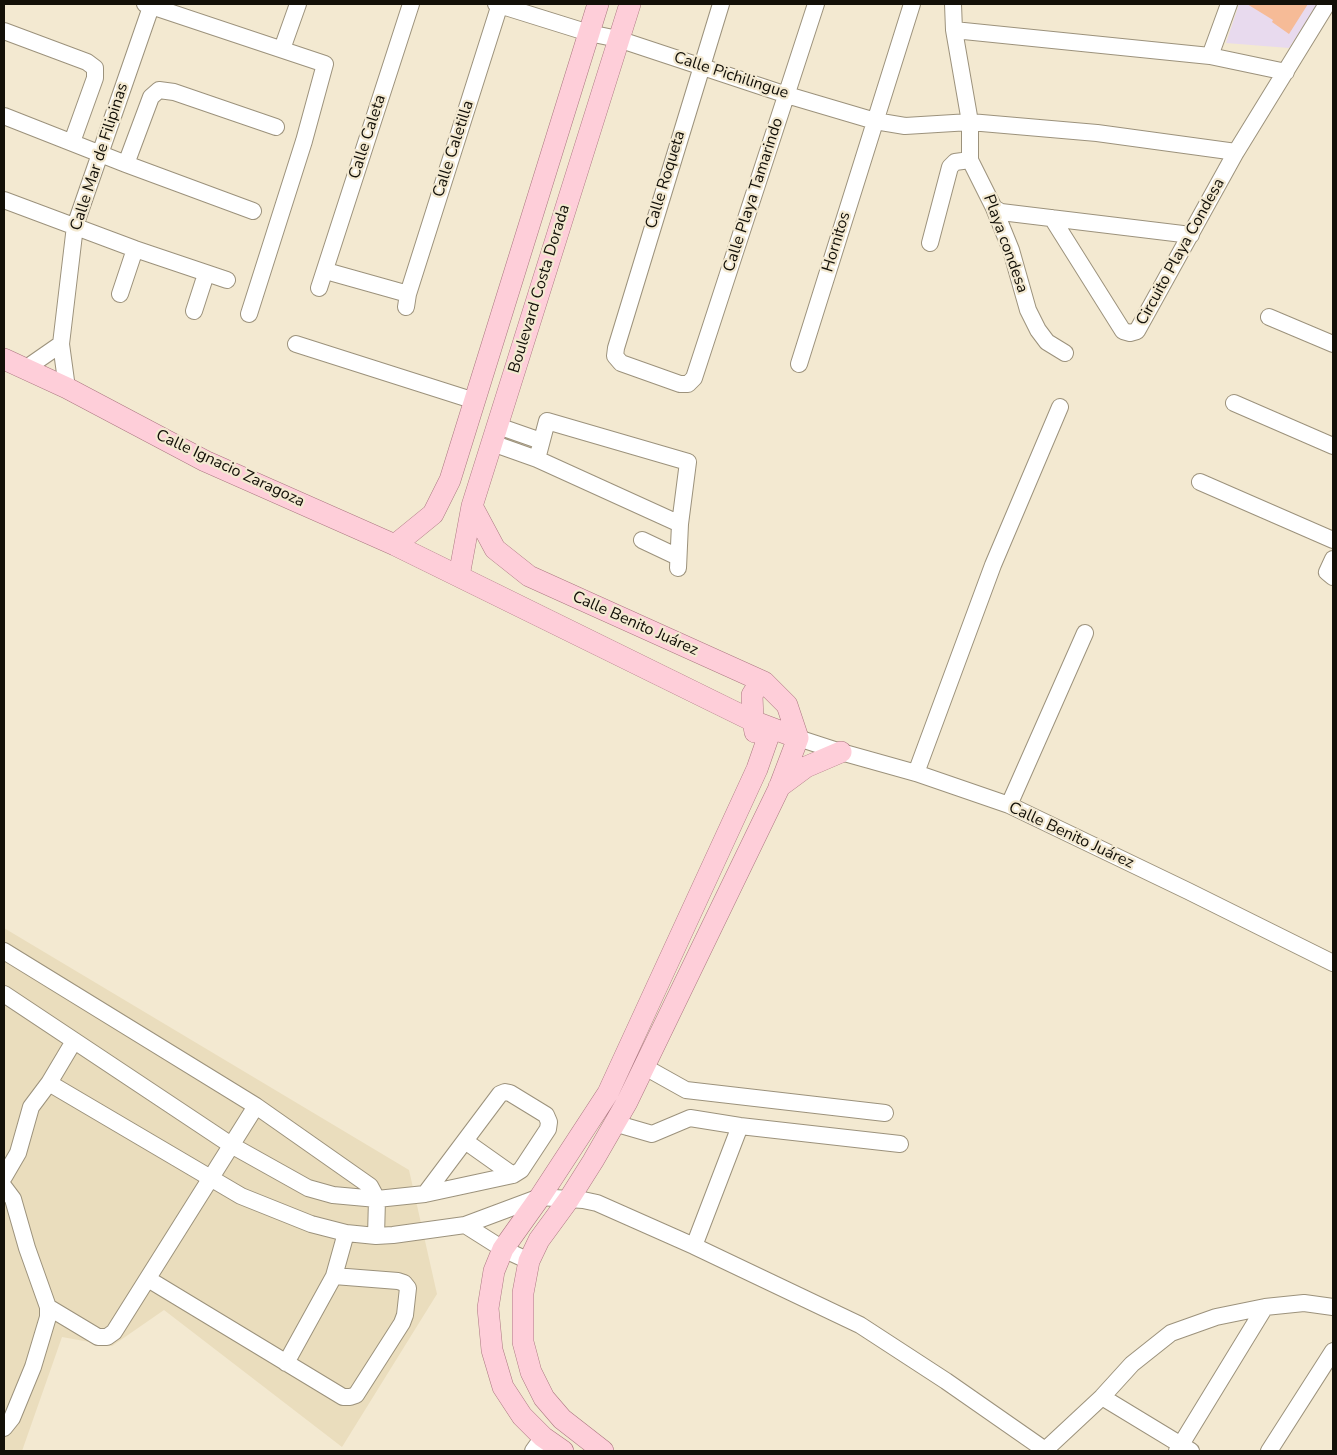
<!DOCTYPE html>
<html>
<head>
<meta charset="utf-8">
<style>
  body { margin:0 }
  #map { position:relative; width:1337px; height:1455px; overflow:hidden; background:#f3e9d1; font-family:"Nunito Sans",sans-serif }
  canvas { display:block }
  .frame { position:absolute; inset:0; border:5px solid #131008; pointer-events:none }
</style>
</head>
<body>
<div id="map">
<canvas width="1337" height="1455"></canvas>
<div class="frame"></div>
</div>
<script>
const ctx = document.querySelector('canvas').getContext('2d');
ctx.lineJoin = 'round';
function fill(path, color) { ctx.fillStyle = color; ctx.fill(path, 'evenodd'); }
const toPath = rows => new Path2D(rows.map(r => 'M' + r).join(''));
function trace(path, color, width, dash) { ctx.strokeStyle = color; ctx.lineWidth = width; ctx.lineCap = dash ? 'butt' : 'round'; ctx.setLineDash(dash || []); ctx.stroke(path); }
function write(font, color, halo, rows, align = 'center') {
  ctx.font = font + ' "Nunito Sans",sans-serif'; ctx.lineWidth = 4.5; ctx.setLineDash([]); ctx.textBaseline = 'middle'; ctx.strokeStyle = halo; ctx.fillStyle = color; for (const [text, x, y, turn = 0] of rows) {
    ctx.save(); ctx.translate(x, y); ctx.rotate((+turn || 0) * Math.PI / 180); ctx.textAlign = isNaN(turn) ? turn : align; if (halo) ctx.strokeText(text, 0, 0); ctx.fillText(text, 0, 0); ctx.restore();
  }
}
fill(toPath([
  [4,928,409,1170,437,1294,342,1447,164,1310,112,1346,62,1337,22,1451,4,1451]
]), '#eaddbd');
fill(toPath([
  [1239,4,1318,4,1289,48,1226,43]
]), '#e8daee');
fill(toPath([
  [1247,4,1308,4,1289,34,1272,22,1273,20]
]), '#f6bb97');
const minor = toPath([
  [145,4,325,64,304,141,249,314],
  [496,4,589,33,618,39,787,95,875,121,905,126,970,122,1097,133,1236,152],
  [721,4,616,348,615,356,621,363,680,384,688,384,694,378,816,4],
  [953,4,954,30,970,122,970,160,994,208,1011,250,1028,310,1038,330,1047,342,1065,353],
  [954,30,1210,56,1286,72],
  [4,31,87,62,95,68,95,78,72,142],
  [282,49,298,4],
  [1210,56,1229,4],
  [4,116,126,164,253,211],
  [126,164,151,97,159,90,174,92,276,127],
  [4,200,135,249,227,280],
  [994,208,1001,212,1191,235],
  [1052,218,1123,331,1130,333,1137,331,1236,152,1327,4],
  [930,243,950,167,955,162,970,160],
  [326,271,408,294],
  [319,288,411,4],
  [120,294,135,249],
  [406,307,408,294,500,4],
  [194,311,206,274],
  [1269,317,1333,344],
  [296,344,475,401],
  [799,364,912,4],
  [25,369,61,344],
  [67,388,61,344,75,226,152,4],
  [1234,403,1333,446],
  [498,426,541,441],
  [492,443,537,459,680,524],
  [537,459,547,421,688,462,680,524,678,568],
  [1200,482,1333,540],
  [642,540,678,557],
  [1333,559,1327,572,1333,577],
  [798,738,841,752,916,773,1009,805,1188,891,1333,963],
  [916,773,993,565,1060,407],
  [1009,805,1085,633],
  [4,951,256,1106,370,1186,377,1199,376,1236],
  [4,994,231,1145,308,1188,333,1195,377,1199,425,1194,513,1175,521,1170,548,1129,549,1122,546,1115,510,1093,505,1092,500,1094,425,1194],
  [643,1066,686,1090,885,1113],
  [49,1083,74,1041],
  [614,1123,652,1134,690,1118,740,1126,900,1144],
  [465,1141,513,1175],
  [4,1177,18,1153,31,1107,49,1083,241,1196,311,1224,346,1233,376,1236,393,1235,465,1225,540,1197,583,1200,597,1203,694,1246,860,1325,946,1381,1045,1450],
  [4,1187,13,1199,27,1248,48,1307,48,1317,33,1367,12,1418,4,1428],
  [465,1225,503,1249,529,1261],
  [694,1246,740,1126],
  [148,1279,343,1397,350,1397,356,1395,402,1323,405,1315,408,1288,404,1283,398,1281,334,1276],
  [48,1307,98,1337,107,1337,114,1332,256,1106],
  [286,1363,334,1276,346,1233],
  [1102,1397,1191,1451],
  [533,1451,543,1437],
  [1044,1451,1102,1397,1132,1364,1171,1333,1216,1317,1265,1307,1304,1303,1333,1307],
  [1177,1451,1265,1307],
  [1269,1451,1333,1351]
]);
const major = toPath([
  [4,359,67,388,205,461,395,545,753,721,798,738],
  [472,506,495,549,529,576,764,682,787,705,798,738],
  [395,545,433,514,450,480,598,4],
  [459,576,472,506,630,4],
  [755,732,753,721,752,695,757,687,764,682],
  [779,787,806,767,841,752],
  [563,1451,543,1437,522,1416,503,1387,492,1350,488,1308,494,1271,503,1249,540,1197,608,1093,757,769,771,729],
  [603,1451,562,1419,544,1398,531,1372,523,1342,523,1293,529,1261,539,1240,569,1199,593,1161,627,1102,779,788,798,738]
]);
trace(minor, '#9c927c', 18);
trace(major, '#ab7780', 22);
trace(minor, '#fff', 16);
trace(major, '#feced9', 21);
write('16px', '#131008', '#f3e9d1', [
  ["Calle Pichilingue",731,76,18],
  ["Calle Caleta",368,137,-72],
  ["Calle Caletilla",454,149,-72],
  ["Calle Mar de Filipinas",100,157,-72],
  ["Calle Roqueta",666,180,-73],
  ["Calle Playa Tamarindo",754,195,-72],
  ["Hornitos",837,242,-73],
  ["Playa condesa",1005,244,70],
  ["Circuito Playa Condesa",1181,252,-61],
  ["Boulevard Costa Dorada",540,289,-73],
  ["Calle Ignacio Zaragoza",230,469,25],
  ["Calle Benito Juárez",635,624,24],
  ["Calle Benito Juárez",1071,836,25]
]);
</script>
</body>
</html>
